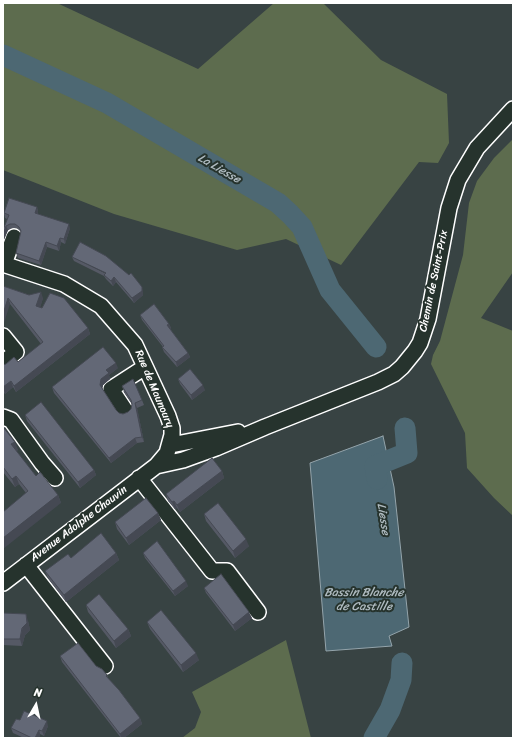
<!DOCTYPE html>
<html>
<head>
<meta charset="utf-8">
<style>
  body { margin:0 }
  #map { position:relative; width:516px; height:741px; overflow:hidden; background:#384343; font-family:Sriracha,sans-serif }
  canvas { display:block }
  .frame { position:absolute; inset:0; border:4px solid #fff; pointer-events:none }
  .north { position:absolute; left:16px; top:685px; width:40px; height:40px; -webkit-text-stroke:3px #26332d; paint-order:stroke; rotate:9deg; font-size:11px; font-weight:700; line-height:16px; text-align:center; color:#fff }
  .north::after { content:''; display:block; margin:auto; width:14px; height:18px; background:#fff; clip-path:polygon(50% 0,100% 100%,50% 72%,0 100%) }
</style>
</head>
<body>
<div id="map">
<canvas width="516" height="741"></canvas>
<div class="frame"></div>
<div class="north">N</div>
</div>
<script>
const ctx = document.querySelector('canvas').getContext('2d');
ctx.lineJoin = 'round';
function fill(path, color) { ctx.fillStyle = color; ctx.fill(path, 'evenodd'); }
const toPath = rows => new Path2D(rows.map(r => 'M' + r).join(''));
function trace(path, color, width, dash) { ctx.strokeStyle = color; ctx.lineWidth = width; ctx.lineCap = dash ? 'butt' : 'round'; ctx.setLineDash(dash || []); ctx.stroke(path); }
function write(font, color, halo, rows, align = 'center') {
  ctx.font = font + ' Sriracha,sans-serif'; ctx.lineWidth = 4; ctx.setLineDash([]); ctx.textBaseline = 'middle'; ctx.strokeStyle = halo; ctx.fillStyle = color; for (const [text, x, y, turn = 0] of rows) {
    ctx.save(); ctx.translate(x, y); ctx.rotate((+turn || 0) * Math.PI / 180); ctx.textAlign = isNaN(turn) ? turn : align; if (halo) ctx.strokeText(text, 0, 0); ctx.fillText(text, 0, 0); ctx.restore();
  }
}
fill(toPath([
  [3,3,57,3,198,69,274,3,323,3,381,60,447,94,449,143,438,163,419,162,341,265,286,239,237,250,114,214,3,170],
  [513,139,513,272,481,318,513,331,513,516,494,498,467,468,465,433,431,364,433,355,440,341,463,255,469,203,477,181,494,158],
  [286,640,311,738,182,738,195,728,201,712,192,692]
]), '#5d6c4e');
const water = toPath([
  [383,436,394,487,409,627,389,636,392,646,326,651,310,463,383,436]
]);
fill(water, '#4d6873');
trace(water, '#94a4ab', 1);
trace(toPath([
  [3,55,107,103,278,203,290,214,302,227,330,290,376,347],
  [377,479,375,466,407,453,405,428],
  [374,738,390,710,401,680,402,663]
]), '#4d6873', 21);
const minor = toPath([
  [3,264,64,284,101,306,135,345,168,416,172,428,172,435,167,453,156,466,3,583],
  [4,264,14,237],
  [3,336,16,352,3,363],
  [125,410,111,389,145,367],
  [3,417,11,420,42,463,55,478],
  [171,445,238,432],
  [156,466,183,460,216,448,265,427,378,382,394,374,402,367,415,351,420,343,428,319,449,208,458,180,477,148,513,109],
  [139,478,212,571,227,571,258,612],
  [26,565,105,666]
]);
trace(minor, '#fff', 18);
trace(minor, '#26332d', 15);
fill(toPath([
  [37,207,38,212,38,214,70,228,65,244,61,242,59,251,47,247,41,265,18,258,16,253,21,232,17,228,12,228,8,230,3,242,7,219,5,218,4,213],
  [72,257,143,292,143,295,134,303,116,282,113,286,106,279,104,276,74,261],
  [3,286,29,295,43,298,40,307,88,328,90,334,16,392,13,387,5,394,3,391,3,365,18,362,41,344,10,304],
  [140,315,169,324,171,328,170,329,188,353,190,357,177,367,164,352,162,347,163,347,142,320],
  [118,368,109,375,110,379,103,385,102,388,116,410,119,413,123,414,128,412,131,409,132,404,124,392,122,386,142,400,144,405,137,408,144,442,137,443,111,463,54,393,52,387],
  [178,379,205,390,192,400,180,384],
  [25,415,94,470,96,475,80,488,27,421],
  [3,427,18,450,16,451,36,476,58,495,61,503,26,493,19,484,15,487,3,472],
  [222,471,224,478,180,512,177,508,175,509,168,501,166,494],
  [158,513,161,520,129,545,117,529,115,522],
  [204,514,249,546,235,558,206,521],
  [116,553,119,560,66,602,48,578,45,571,71,558],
  [143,553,188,586,175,596,145,558],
  [204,588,252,618,235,631,206,593],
  [86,605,128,629,131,636,116,648,88,612],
  [3,613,28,621,30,630,25,635,22,646,3,645],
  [147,622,199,660,183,672,150,629],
  [60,656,96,666,107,675,108,678,140,718,142,724,124,738,121,738,62,662],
  [20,720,48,726,44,736,40,734,39,738,24,738,13,733,11,728]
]), '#555965');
fill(toPath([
  [37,207,38,212,37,217,35,213],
  [69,224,70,228,65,244,64,239],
  [6,226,8,230,3,242,3,234],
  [60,238,61,242,59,251,57,246],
  [46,242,47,247,41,265,39,261],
  [114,277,116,282,113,286,111,281],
  [142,287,143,292,143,295,134,303,132,298],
  [41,292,43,298,39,312,36,306],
  [8,298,10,304,3,326,3,314],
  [169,324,171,328,169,330,167,325],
  [88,328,90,334,16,392,14,386],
  [188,353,190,357,177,367,176,362],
  [116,363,118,368,109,375,110,379,103,385,102,390,100,385,101,379,106,370],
  [11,381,13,387,5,394,3,387],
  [203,385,205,390,192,400,191,395],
  [135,403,137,408,144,442,142,437],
  [135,438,137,443,111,463,109,458],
  [15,442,18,450,14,452,11,444],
  [94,470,96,475,80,488,78,482],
  [222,471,224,478,180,512,177,505],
  [16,476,19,484,15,487,12,479],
  [58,495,61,503,3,549,3,538],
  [174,501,177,508,175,509,172,502],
  [158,513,161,520,129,545,126,538],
  [246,539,249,546,235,558,233,551],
  [116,553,119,560,66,602,64,595],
  [186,581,188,586,175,596,173,591],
  [249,612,252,618,235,631,233,625],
  [26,614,28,621,30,630,25,635,22,646,20,639],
  [128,629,131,636,116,648,114,641],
  [196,653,199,660,183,672,181,665],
  [140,718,142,724,124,738,121,738,120,734],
  [47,721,48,726,44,736,42,731],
  [39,730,40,734,39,738,35,738]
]), '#454953');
const building = toPath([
  [9,198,37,207,35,213,69,224,64,239,60,238,57,246,46,242,39,261,16,253,21,231,19,227,15,224,10,224,6,226,3,234,3,230,9,215,4,213,9,198],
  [80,242,106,256,129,275,131,273,142,287,142,291,132,298,114,277,111,281,104,275,106,273,72,257,80,242],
  [3,286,29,295,41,292,36,306,42,308,50,293,64,298,88,328,14,386,11,381,3,387,3,365,6,364,14,357,18,362,43,342,8,298,3,314,3,286],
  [154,304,169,324,167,325,188,353,176,362,162,347,164,346,140,315,154,304],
  [103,347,116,363,106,370,109,373,101,379,100,385,116,410,119,413,123,414,128,412,131,409,132,404,131,400,122,386,133,379,142,400,135,403,142,437,135,438,109,458,52,387,103,347],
  [190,369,203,385,191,395,178,379,190,369],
  [41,402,94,470,78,482,25,415,41,402],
  [3,427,15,442,11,444,36,476,40,472,58,495,3,538,3,512,28,491,16,476,12,479,3,467,3,427],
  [212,458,222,471,177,505,174,501,172,502,166,494,212,458],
  [146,498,158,513,126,538,115,522,146,498],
  [218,503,246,539,233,551,204,514,218,503],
  [101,533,116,553,64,595,45,571,68,554,71,558,101,533],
  [157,541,186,581,173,591,143,553,157,541],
  [221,574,249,612,233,625,204,588,221,574],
  [99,594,128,629,114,641,86,605,99,594],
  [161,610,196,653,181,665,147,622,161,610],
  [3,613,26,614,27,623,22,628,20,639,3,639,3,613],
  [78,643,96,666,102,669,107,675,106,676,119,690,140,718,120,734,60,656,78,643],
  [24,711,47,721,42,731,39,730,35,738,32,738,11,728,16,719,20,720,24,711]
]);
fill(building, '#636876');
trace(building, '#454953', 1);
write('11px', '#fff', '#26332d', [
  ["Chemin de Saint-Prix",434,281,-78],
  ["Rue de Maunoury",154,389,67],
  ["Avenue Adolphe Chauvin",79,524,-37]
]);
write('italic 12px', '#afbbc0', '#26332d', [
  ["La Liesse",219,169,30],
  ["Liesse",383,519,81],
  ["Bassin Blanche",364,593],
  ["de Castille",364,607]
]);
</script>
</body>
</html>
